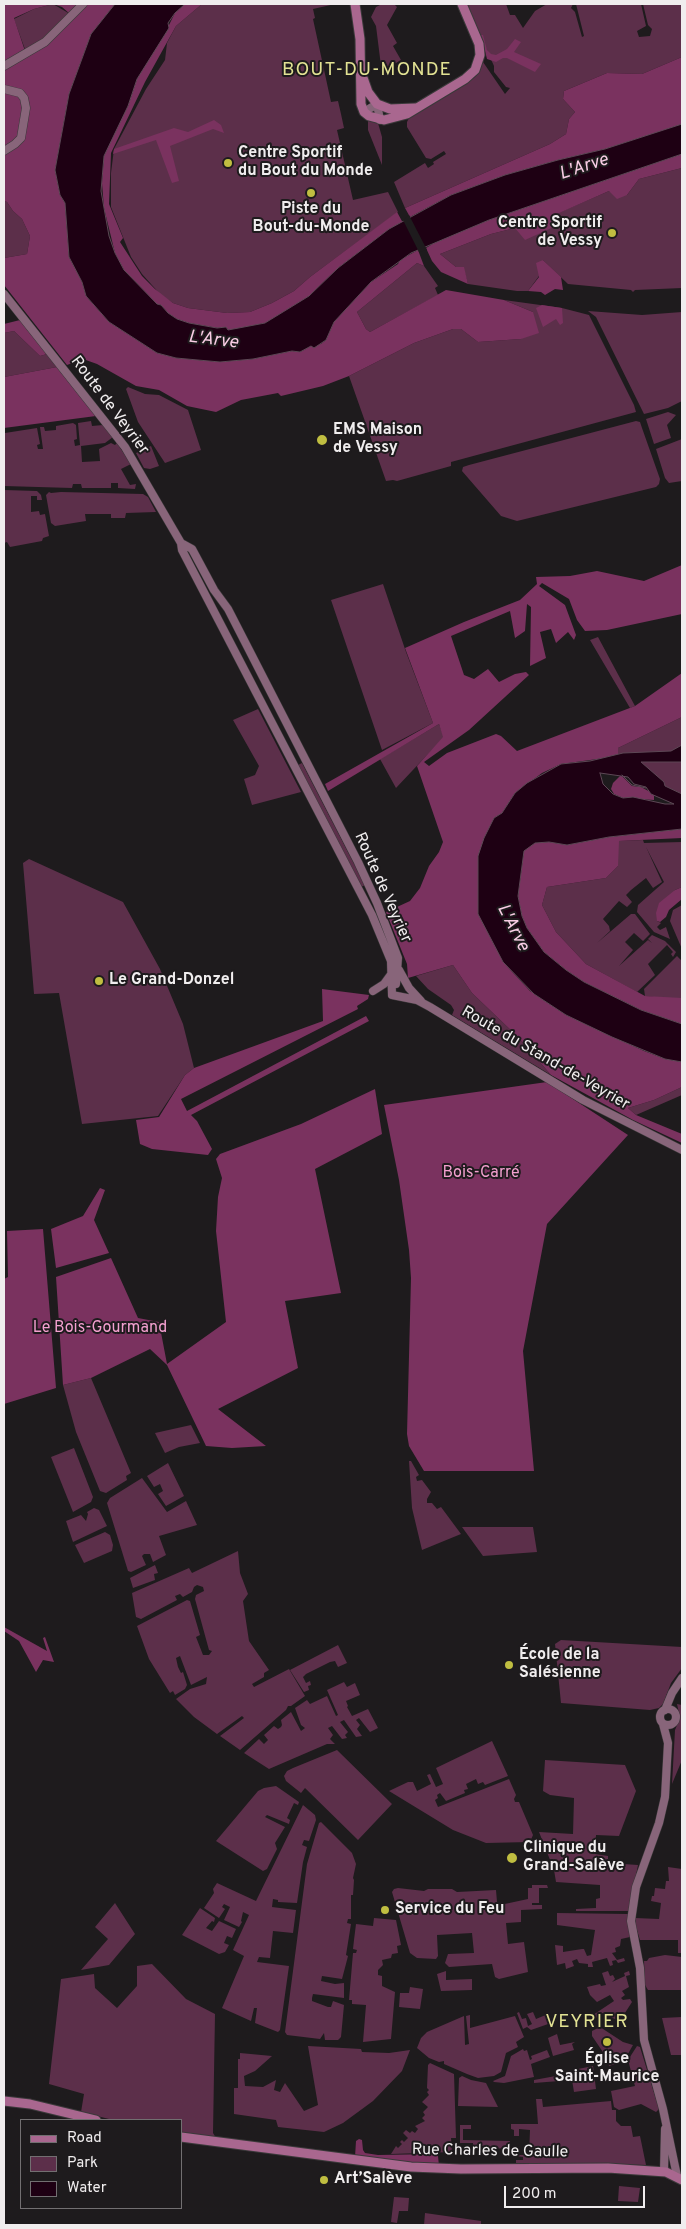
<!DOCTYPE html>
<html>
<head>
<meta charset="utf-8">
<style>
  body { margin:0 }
  #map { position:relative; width:686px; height:2229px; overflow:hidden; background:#1e1b1d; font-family:Overpass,sans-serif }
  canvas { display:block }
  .frame { position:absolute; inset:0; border:5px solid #f0edee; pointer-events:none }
  .legend { position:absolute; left:20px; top:2119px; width:162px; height:90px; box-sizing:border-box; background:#1e1b1d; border:1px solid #726f71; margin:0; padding:6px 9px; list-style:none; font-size:15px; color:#f0edee }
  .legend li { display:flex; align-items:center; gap:10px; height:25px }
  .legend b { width:25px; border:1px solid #726f71 }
  .scale { position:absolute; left:504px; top:2186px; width:141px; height:22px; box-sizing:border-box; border:2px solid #f0edee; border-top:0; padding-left:6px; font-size:15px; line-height:18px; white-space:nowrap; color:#f0edee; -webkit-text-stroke:4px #1e1b1d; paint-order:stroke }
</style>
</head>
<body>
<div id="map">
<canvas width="686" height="2229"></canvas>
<div class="frame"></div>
<ul class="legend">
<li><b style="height:6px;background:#a9678f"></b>Road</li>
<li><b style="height:14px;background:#5c2f4a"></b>Park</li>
<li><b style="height:14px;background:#1e0013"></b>Water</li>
</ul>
<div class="scale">200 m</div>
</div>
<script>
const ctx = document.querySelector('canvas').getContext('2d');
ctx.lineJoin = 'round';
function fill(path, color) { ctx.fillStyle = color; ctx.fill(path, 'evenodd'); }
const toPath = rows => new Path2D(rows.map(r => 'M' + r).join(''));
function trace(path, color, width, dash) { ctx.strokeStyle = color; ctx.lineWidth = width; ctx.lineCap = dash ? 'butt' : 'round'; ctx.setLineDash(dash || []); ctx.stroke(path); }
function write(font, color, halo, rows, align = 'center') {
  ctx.font = font + ' Overpass,sans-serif'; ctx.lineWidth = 4; ctx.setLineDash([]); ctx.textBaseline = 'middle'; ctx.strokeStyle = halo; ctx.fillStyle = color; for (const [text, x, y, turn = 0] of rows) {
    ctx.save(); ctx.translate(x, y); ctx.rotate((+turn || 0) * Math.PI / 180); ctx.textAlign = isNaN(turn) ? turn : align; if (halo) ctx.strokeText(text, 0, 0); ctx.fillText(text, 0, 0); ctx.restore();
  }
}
fill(toPath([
  [53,4,70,14,49,36,26,52,14,19,34,9],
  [202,4,335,4,313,9,315,18,313,19,331,102,338,101,341,114,344,128,337,130,353,200,388,192,398,212,310,277,294,291,272,303,250,312,227,313,188,308,173,303,160,294,142,274,131,257,111,207,111,173,114,149,146,89,165,60,167,43,176,26],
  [382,4,394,4,397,7,387,25,397,43,393,46,401,60,386,69,381,66,376,26,371,17,376,7],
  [466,4,506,4,510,15,515,15,523,28,535,11,547,4,573,4,571,8,575,12,582,37,584,36,576,4,641,4,646,26,637,31,639,37,650,36,652,29,648,25,643,4,682,4,682,57,642,74,607,73,564,91,563,99,575,112,569,119,566,134,550,144,405,208,394,182,425,163,428,168,434,164,433,162,446,154,444,151,431,159,426,158,407,127,407,122,409,118,467,83,476,76,483,62,505,94,510,88,506,87,494,72,494,66],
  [368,120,378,123,382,137,382,165,368,130],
  [682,168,682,288,635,290,633,292,631,290,568,284,543,260,539,276,528,291,517,291,468,284,463,267,456,267,440,254,491,234,515,228,558,225,556,214,609,191,627,195,639,179],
  [4,201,7,202,13,211,22,219,30,236,27,254,4,258],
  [417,263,424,266,438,286,435,288,438,295,370,332,366,329,357,312],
  [504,300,562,308,589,315,634,405,636,412,451,462,451,466,397,481,393,480,386,481,349,376,414,343,453,329,461,329,478,342,521,339,533,312],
  [588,311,642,315,682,312,682,401,668,408,644,414,596,317],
  [14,331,40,356,47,354,57,367,4,377,4,333],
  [128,387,145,394,159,395,188,410,201,450,165,463,138,422,126,389],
  [668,412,676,415,667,425,671,438,654,444,646,419],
  [91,421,92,426,103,425,113,437,105,443,81,446,82,462,100,461,99,449,111,443,115,445,117,443,131,464,121,469,130,485,136,484,135,489,118,488,118,483,111,483,111,488,82,488,81,484,73,484,72,488,4,486,5,433,37,428,40,444,37,445,38,449,43,449,40,427,44,427,45,431,56,430,56,426,73,423,76,425,77,439,74,440,75,446,80,445,78,423],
  [636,421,640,422,642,428,660,479,659,484,656,487,517,521,501,516,462,471,463,467,469,465],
  [682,439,682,481,669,483,665,478,656,449],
  [151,446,159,466,150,469,144,468,136,453],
  [4,490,37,491,41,495,42,500,37,500,37,496,31,496,31,512,39,511,40,515,45,514,49,536,43,538,42,541,10,547,7,542,4,543],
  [49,492,51,493,61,492,143,494,148,497,156,512,126,513,125,518,111,518,111,514,85,514,86,521,55,526,51,523,46,495],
  [383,584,406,652,433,723,382,750,331,600],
  [598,637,635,706,630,708,590,640],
  [258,709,301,792,252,805,244,779,255,775,259,766,233,720],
  [682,717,682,794,665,786,664,782,643,765,636,753,618,754,618,748],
  [439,724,444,737,396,788,380,759],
  [302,763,365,885,361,887,298,765],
  [643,840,644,843,682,842,682,887,675,890,657,921,661,923,657,927,660,930,666,927,670,939,654,932,637,912,638,905,664,882,646,847,662,882,653,888,646,878,631,890,626,895,632,902,627,907,619,901,603,919,609,926,610,931,597,943,631,914,635,914,650,934,643,941,634,933,625,942,633,950,619,966,648,940,652,943,648,939,652,935,665,941,676,952,673,957,671,954,673,952,667,945,648,964,655,975,637,992,586,964,556,932,542,905,547,887,606,878,618,866,618,841],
  [29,859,123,902,160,969,183,1024,194,1068,185,1075,158,1116,82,1124,59,993,34,994,23,863],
  [682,905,682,949,670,921,673,910],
  [677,956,682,961,682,1000,645,996,644,989],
  [453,965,472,993,518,1037,551,1075,452,1015,454,1010,451,1005,428,989,416,976],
  [682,1087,682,1095,636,1115,628,1108,654,1100],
  [91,1378,131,1473,126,1476,127,1480,106,1493,100,1491,76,1432,63,1385],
  [191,1425,200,1443,179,1447,165,1453,155,1433],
  [74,1448,93,1497,91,1502,73,1512,51,1457],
  [409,1461,411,1461,419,1475,416,1477,417,1481,422,1480,431,1492,427,1499,427,1503,432,1503,437,1509,441,1507,461,1534,422,1550,412,1508],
  [168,1463,184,1496,166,1506,158,1494,163,1491,160,1484,154,1487,147,1476],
  [142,1478,167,1512,186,1501,197,1525,159,1536,166,1555,153,1562,150,1554,144,1554,142,1556,146,1565,131,1572,128,1571,107,1503,110,1498],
  [94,1508,99,1510,107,1526,73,1542,66,1521,81,1515,86,1521,88,1514,87,1512],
  [462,1527,533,1527,537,1552,483,1556],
  [105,1532,110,1535,113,1545,112,1551,84,1563,75,1545],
  [238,1551,240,1573,248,1594,243,1601,249,1641,269,1670,264,1673,264,1677,252,1684,254,1687,289,1669,305,1696,291,1706,288,1706,286,1710,240,1750,220,1736,244,1718,242,1716,217,1734,194,1717,176,1699,190,1689,206,1684,207,1677,191,1685,180,1656,176,1658,178,1667,181,1673,183,1672,187,1685,185,1689,175,1695,173,1691,170,1693,149,1659,137,1626,187,1600,190,1601,200,1635,196,1637,203,1655,209,1655,212,1651,209,1650,195,1599,196,1595,204,1591,203,1587,197,1585,194,1587,192,1592,183,1597,180,1594,175,1596,177,1600,141,1619,136,1617,132,1593,189,1568,192,1573],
  [155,1565,158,1573,154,1574,155,1580,133,1588,130,1578],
  [561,1640,682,1647,682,1668,671,1683,663,1704,659,1708,650,1710,561,1703,555,1644],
  [338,1645,347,1663,338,1667,335,1661,330,1662,306,1674,303,1677,306,1683,310,1681,311,1685,308,1686,309,1690,304,1692,290,1670],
  [344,1682,347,1687,355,1683,360,1695,346,1701,348,1706,347,1707,352,1716,368,1709,378,1728,370,1732,359,1718,356,1720,360,1725,357,1729,362,1736,356,1737,344,1720,340,1722,348,1732,345,1735,347,1738,342,1739,332,1726,328,1728,333,1735,330,1739,335,1744,327,1744,269,1769,244,1753,259,1739,264,1744,268,1740,264,1735,274,1726,278,1729,281,1727,282,1725,281,1720,291,1712,301,1731,305,1728,301,1725,295,1708,307,1700,310,1704,327,1696,336,1716,338,1715,327,1690],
  [677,1704,682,1705,682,1760,672,1784,675,1730,680,1718],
  [492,1741,508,1776,485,1785,483,1782,478,1784,476,1779,466,1784,468,1789,464,1790,465,1793,446,1801,440,1793,437,1795,438,1798,435,1800,438,1807,509,1779,516,1795,514,1799,515,1802,519,1802,533,1835,530,1842,486,1843,453,1830,389,1791,408,1782,413,1782,417,1791,431,1784,427,1775,430,1774,436,1787,443,1784,436,1768],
  [337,1750,392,1804,358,1840,305,1788,301,1793,286,1781,284,1776,287,1771,293,1768],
  [545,1760,625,1765,636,1791,619,1836,596,1835,595,1854,608,1856,608,1863,638,1865,629,1911,576,1911,576,1909,596,1908,596,1899,600,1898,600,1885,556,1882,554,1870,539,1832,573,1834,574,1798,550,1795,543,1791],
  [276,1786,299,1802,298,1805,294,1803,287,1818,290,1820,289,1824,267,1815,265,1817,285,1827,275,1843,277,1849,267,1869,263,1871,216,1841,258,1791,264,1788],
  [303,1805,315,1815,316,1820,309,1841,304,1840,302,1845,307,1847,303,1862,297,1903,278,1902,278,1900,273,1899,272,1907,296,1910,293,1933,273,1931,270,1958,259,1957,257,1962,289,1966,280,2030,278,2032,255,2023,257,2008,254,2008,251,2021,222,2008,244,1956,233,1950,249,1915,243,1912,241,1921,242,1922,239,1927,224,1920,230,1907,224,1904,222,1907,225,1909,219,1918,204,1908,214,1893,213,1889,217,1883,256,1901],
  [321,1822,352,1853,356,1864,353,1878,354,1880,353,1895,351,1895,351,1919,348,1919,347,1923,351,1924,346,1955,348,1956,347,1960,342,1979,322,1976,321,1981,335,1984,344,1983,344,1998,313,1994,312,1998,312,2001,328,2007,331,2007,333,2001,344,2005,341,2037,338,2040,325,2040,324,2033,320,2039,287,2035,285,2032,307,1864,319,1823],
  [668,1867,682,1869,682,1953,678,1953,678,1940,640,1940,636,1927,635,1918,659,1919,661,1903,651,1901,652,1896,654,1896,655,1888,665,1889,666,1881,669,1881],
  [532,1885,547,1885,548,1888,539,1888,539,1903,532,1903,532,1905,542,1905,542,1909,521,1910,521,1922,506,1923,508,1944,524,1942,528,1972,499,1979,495,1977,492,1964,449,1967,445,1963,448,1954,474,1953,472,1933,437,1935,438,1956,436,1959,417,1958,410,1953,392,1892,394,1889,398,1888,424,1891,428,1889,452,1889,457,1892,496,1890,497,1902,500,1905,528,1899,528,1888,532,1888],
  [115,1903,135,1934,109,1965,81,1970,108,1939,95,1927],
  [200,1908,215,1918,214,1922,212,1921,206,1928,212,1931,219,1921,236,1929,232,1938,227,1936,224,1943,229,1945,225,1952,219,1954,182,1935],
  [557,1913,628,1914,630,1937,621,1939,620,1946,615,1948,616,1952,612,1953,617,1960,624,1958,625,1961,618,1963,616,1960,612,1961,613,1965,610,1966,607,1958,592,1962,593,1967,588,1967,588,1964,579,1963,577,1959,572,1961,574,1966,566,1969,565,1963,557,1965,555,1945,563,1946,563,1952,582,1949,584,1949,587,1956,591,1955,595,1930,557,1925],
  [374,1918,396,1920,401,1945,397,1946,398,1953,392,1954,391,1958,382,1960,383,1965,378,1970,378,1975,382,1976,382,1986,395,1992,391,2039,363,2042,366,2005,352,2004,352,2000,349,2000,353,1953,356,1953,357,1950,353,1949,354,1940,356,1924,373,1926],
  [665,1955,682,1957,682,1990,648,1990,645,1985,644,1961,647,1961,649,1958],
  [152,1964,186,1999,215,2014,213,2133,216,2138,181,2133,181,2120,113,2120,81,2112,84,2094,49,2084,61,1979,94,1974,95,1988,117,2008,137,1986,137,1966],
  [446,1971,446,1980,472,1979,472,1990,441,1991,437,1974],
  [608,1971,610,1976,613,1975,615,1979,612,1982,625,1976,624,1973,629,1971,630,1975,626,1976,629,1987,622,1991,625,1995,621,1998,623,2000,630,1999,632,2002,623,2016,617,2013,620,2016,617,2020,600,2012,597,2018,593,2015,614,2001,610,1995,597,2002,590,1995,587,1987,600,1984,601,1986,606,1985,602,1973],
  [410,1987,423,1989,420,2009,399,2007,400,1993,409,1993],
  [519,2012,522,2019,526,2018,528,2026,532,2024,527,2014,533,2012,536,2019,548,2014,551,2023,531,2030,527,2027,523,2029,517,2013],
  [470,2015,470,2028,515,2016,524,2037,516,2042,518,2047,506,2053,501,2072,494,2076,478,2078,467,2074,444,2064,444,2061,439,2062,429,2058,417,2048,421,2038,427,2032,464,2016,465,2045,469,2044,466,2016],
  [682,2017,682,2055,671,2055,662,2018],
  [600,2027,623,2042,633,2045,624,2061,609,2066,607,2058,592,2036,592,2031],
  [557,2034,560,2045,575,2042,572,2044,574,2050,553,2056,548,2038],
  [308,2046,361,2049,362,2052,389,2053,410,2050,402,2071,373,2101,343,2123,324,2132,278,2127,276,2120,234,2114,234,2088,238,2088,238,2059,240,2059,240,2053,272,2056,255,2071,244,2076,245,2086,263,2087,276,2080,274,2090,280,2092,285,2083,304,2111,318,2105],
  [637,2046,640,2047,659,2109,656,2112,641,2104,619,2110,614,2107,611,2091,635,2086,628,2060],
  [523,2049,524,2051,527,2050,530,2060,532,2059,531,2056,547,2050,550,2057,531,2064,534,2077,504,2083,494,2082,493,2081,505,2076,511,2056],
  [430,2063,454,2074,456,2138,451,2138,452,2152,391,2154,396,2146,398,2148,402,2144,400,2142,402,2140,404,2142,408,2138,403,2133,406,2130,410,2133,412,2131,415,2133,418,2129,415,2126,425,2121,422,2118,425,2115,423,2112,428,2107,422,2102,429,2095,427,2092,429,2090,427,2088,428,2065],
  [593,2066,596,2089,574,2092,572,2080,534,2083,534,2080,572,2073,573,2077,581,2076,581,2070,578,2069],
  [462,2076,471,2080,486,2083,498,2107,458,2106,459,2078],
  [536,2099,542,2099,543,2107,611,2101,612,2110,616,2110,616,2121,621,2126,631,2126,633,2137,640,2136,646,2165,516,2163,516,2160,523,2160,523,2157,515,2156,515,2149,519,2149,519,2155,529,2155,530,2130,519,2129,519,2136,514,2136,514,2130,511,2129,511,2124,538,2124],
  [460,2125,471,2125,471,2129,463,2129,463,2140,510,2141,510,2148,486,2149,486,2146,473,2146,473,2143,460,2143],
  [619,2186,640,2188,638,2202,618,2201],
  [394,2197,409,2198,408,2211,399,2211,397,2223,391,2222],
  [425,2213,481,2221,481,2225,424,2225]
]), '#5c2f4a');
fill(toPath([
  [4,4,115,4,91,34,87,45,69,94,55,170,60,195,65,203,69,257,82,282,86,296,109,322,157,353,176,358,220,362,253,359,292,351,300,352,311,346,321,344,326,340,334,322,341,314,371,282,398,264,400,260,418,250,424,266,417,263,357,312,366,329,370,332,446,290,504,300,533,312,539,333,521,339,478,342,461,329,453,329,414,343,349,376,323,386,281,396,278,393,241,400,216,412,187,406,159,390,136,386,97,364,83,359,67,365,4,285,4,258,27,254,30,236,22,219,13,211,7,202,4,201],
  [53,4,62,7,70,14,49,36,25,51,14,18,34,9],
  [185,4,202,4,176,26,145,82,111,153,109,204,123,238,120,242,142,276,155,289,173,303,188,308,227,313,250,312,272,303,294,291,310,277,397,212,403,223,383,234,338,268,309,296,294,307,265,323,237,329,228,330,226,327,218,328,189,323,177,319,168,313,161,305,157,304,124,270,115,253,104,208,102,183,104,156,109,143,128,106,137,79,158,42,164,35,175,13],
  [481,35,483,35,487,50,491,54,496,55,507,49,515,39,521,42,514,52,541,64,535,72,507,58,503,58,496,62,487,59],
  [682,57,681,125,605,149,558,160,505,175,451,195,410,217,405,208,550,144,566,134,569,119,575,112,563,99,564,91,607,73,642,74],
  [214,120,221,125,224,133,213,129,170,146,179,181,172,183,156,140,113,154,114,149,174,128,188,132],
  [682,154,682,168,639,179,627,195,617,199,609,191,557,214,558,225,525,240,515,228,491,234,440,254,456,267,464,267,468,284,441,272,432,261,426,248,439,240,489,220],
  [543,260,561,277,563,290,555,289,545,295,541,292,528,291,539,277,536,263],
  [542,305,562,308,563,323,560,325,556,319,543,327,536,308],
  [20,320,47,354,40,356,14,331,4,333,4,324],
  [57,367,96,416,4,428,4,377],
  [682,565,682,614,607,630,585,631,577,620,569,599,542,583,539,586,565,605,576,635,574,640,568,632,556,643,551,629,540,632,546,658,530,666,531,607,527,604,525,631,515,638,510,611,451,636,464,675,474,679,488,669,499,682,515,674,526,672,529,675,469,730,424,762,429,766,447,753,496,734,501,736,517,751,635,706,682,673,682,717,618,748,618,754,612,757,561,764,542,773,515,793,502,813,494,818,503,962,530,991,566,1015,644,1051,665,1059,682,1062,682,1087,654,1100,628,1108,636,1115,682,1134,682,1143,633,1120,551,1075,518,1037,472,993,453,965,408,978,407,964,386,912,410,901,420,888,429,866,439,852,443,842,417,766,443,737,439,724,328,791,325,784,433,723,405,648,464,622,520,600,537,584,536,577,570,576,597,571,644,581],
  [621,775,632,786,641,787,654,794,654,800,623,798,614,794,611,789,613,783],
  [682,829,682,838,619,841,618,866,606,878,547,887,542,905,556,932,586,964,645,996,682,998,682,1024,641,1010,584,982,566,970,544,952,527,928,522,916,518,896,524,850,535,843,549,842,567,845,609,837],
  [682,887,682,899,669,910,666,917,660,922,657,921,656,913,659,903,675,890],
  [322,989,369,995,368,999,357,1006,358,1009,181,1099,187,1111,366,1016,369,1021,191,1115,197,1121,212,1149,208,1155,152,1149,140,1144,136,1120,159,1117,185,1075,194,1068,323,1021],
  [547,1082,628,1135,547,1224,523,1351,534,1471,424,1471,409,1446,407,1434,411,1278,409,1250,399,1180,384,1105],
  [375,1089,382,1134,315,1169,341,1293,285,1301,298,1368,218,1409,266,1446,232,1448,206,1446,167,1365,150,1349,91,1378,63,1385,56,1277,111,1258,138,1318,159,1322,167,1364,226,1322,216,1231,218,1197,222,1178,216,1159,220,1154,301,1124],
  [100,1188,105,1190,94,1220,109,1253,56,1268,51,1229,83,1216],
  [43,1229,56,1388,4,1404,4,1279,8,1277,7,1231],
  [4,1627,47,1651,43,1638,45,1637,54,1662,43,1660,36,1672,19,1641,4,1631],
  [359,2139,362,2140,363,2150,365,2153,378,2155,436,2154,438,2156,439,2166,355,2157,356,2141]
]), '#7a325f');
const water = toPath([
  [115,4,185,4,175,13,168,23,169,28,137,79,128,106,104,156,101,191,109,236,115,253,124,270,157,304,161,305,168,313,177,319,189,323,217,328,226,327,228,330,265,323,309,296,338,268,389,229,451,195,505,175,558,160,605,149,682,124,682,154,489,220,411,253,371,282,334,322,326,340,314,348,311,346,300,352,292,351,253,359,220,362,176,358,157,353,109,322,86,296,82,282,69,257,65,203,60,195,55,170,69,94,87,45,91,34,115,4],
  [682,745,682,762,641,762,664,782,665,786,682,794,682,829,609,837,567,845,549,842,535,843,524,851,518,896,522,916,527,928,544,952,566,970,584,982,641,1010,682,1024,682,1062,665,1059,612,1037,566,1015,534,994,503,962,478,914,478,856,484,838,494,818,502,813,515,793,527,783,561,764,590,761,623,753,671,751,682,745],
  [600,773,628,777,634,784,646,787,651,794,674,804,665,804,633,797,623,798,613,794,603,784,600,773]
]);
fill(water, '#1e0013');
trace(water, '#5d4755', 1);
fill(toPath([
  [409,215,427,250,419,252,403,220]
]), '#1e1b1d');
trace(toPath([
  [622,775,632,785,646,788]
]), '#5d4755', 1);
const secondary = toPath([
  [4,66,45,42,83,4],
  [4,89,20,93,24,98,26,108,21,138,15,144,4,151],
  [364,112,377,104,380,120],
  [4,294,125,447,181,543,182,550,372,915,391,961,392,995],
  [181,543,192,549,214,590,228,609,358,862,377,903,398,958,396,984],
  [399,970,409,988,421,1001],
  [373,991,384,984,392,973],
  [392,995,417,1000,430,1007,583,1100,682,1150],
  '660 1717a8 8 0 1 1 16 0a8 8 0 1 1-16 0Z',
  [665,1710,672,1693,682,1678],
  [663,1724,668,1743,665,1797,659,1823,636,1887,631,1921,640,1968,644,2040,663,2109,677,2176],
  [664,2172,665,2129]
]);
const primary = toPath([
  [355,4,360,39,361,104,364,112,369,116,384,120,407,114,465,79,475,70,480,55,479,44,462,4],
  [362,75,368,92,377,104,390,109,415,108],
  [4,2101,30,2104,96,2120],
  [181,2137,411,2167,461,2169,608,2168,666,2172,682,2180]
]);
trace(secondary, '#3b393a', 9);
trace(primary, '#3b393a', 11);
trace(secondary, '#88657a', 8);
trace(primary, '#a9678f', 9);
trace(toPath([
  [4,2225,5,2225]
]), '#b8b5b6', 1, [6, 6]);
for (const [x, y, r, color] of [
  [228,163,5,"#c0be41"],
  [311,193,5,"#c0be41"],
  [612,233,5,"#c0be41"],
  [322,440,6,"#c0be41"],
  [99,981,5,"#c0be41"],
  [509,1665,5,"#c0be41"],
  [512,1858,6,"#c0be41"],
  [385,1910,5,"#c0be41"],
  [607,2042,5,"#c0be41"],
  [324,2180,5,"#c0be41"]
]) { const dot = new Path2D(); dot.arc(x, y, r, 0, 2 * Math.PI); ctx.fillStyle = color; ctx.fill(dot); trace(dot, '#1e1b1d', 2); }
write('bold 16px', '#f0edee', '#1e1b1d', [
  ["Centre Sportif",238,154],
  ["du Bout du Monde",238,172],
  ["Piste du",311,210,"center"],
  ["Bout-du-Monde",311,228,"center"],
  ["Centre Sportif",602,224,"right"],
  ["de Vessy",602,242,"right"],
  ["EMS Maison",333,431],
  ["de Vessy",333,449],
  ["Le Grand-Donzel",109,981],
  ["École de la",519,1656],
  ["Salésienne",519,1674],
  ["Clinique du",523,1849],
  ["Grand-Salève",523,1867],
  ["Service du Feu",395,1910],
  ["Église",607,2060,"center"],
  ["Saint-Maurice",607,2078,"center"],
  ["Art’Salève",334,2180]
], 'left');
write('16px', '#f0edee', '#1e1b1d', [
  ["Route de Veyrier",109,406,53],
  ["Route de Veyrier",382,888,66],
  ["Route du Stand-de-Veyrier",545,1059,30],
  ["Rue Charles de Gaulle",490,2152,1]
]);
write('16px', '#f4a0d0', '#1e1b1d', [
  ["Bois-Carré",481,1174],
  ["Le Bois-Gourmand",100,1329]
]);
write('italic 18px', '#f9cde5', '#1e1b1d', [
  ["L'Arve",584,168,-18],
  ["L'Arve",213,341,7],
  ["L'Arve",512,928,63]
]);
ctx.letterSpacing = '1px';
write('19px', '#e2e293', '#1e1b1d', [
  ["BOUT-DU-MONDE",367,71],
  ["VEYRIER",587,2023]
]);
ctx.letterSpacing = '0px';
</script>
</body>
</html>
